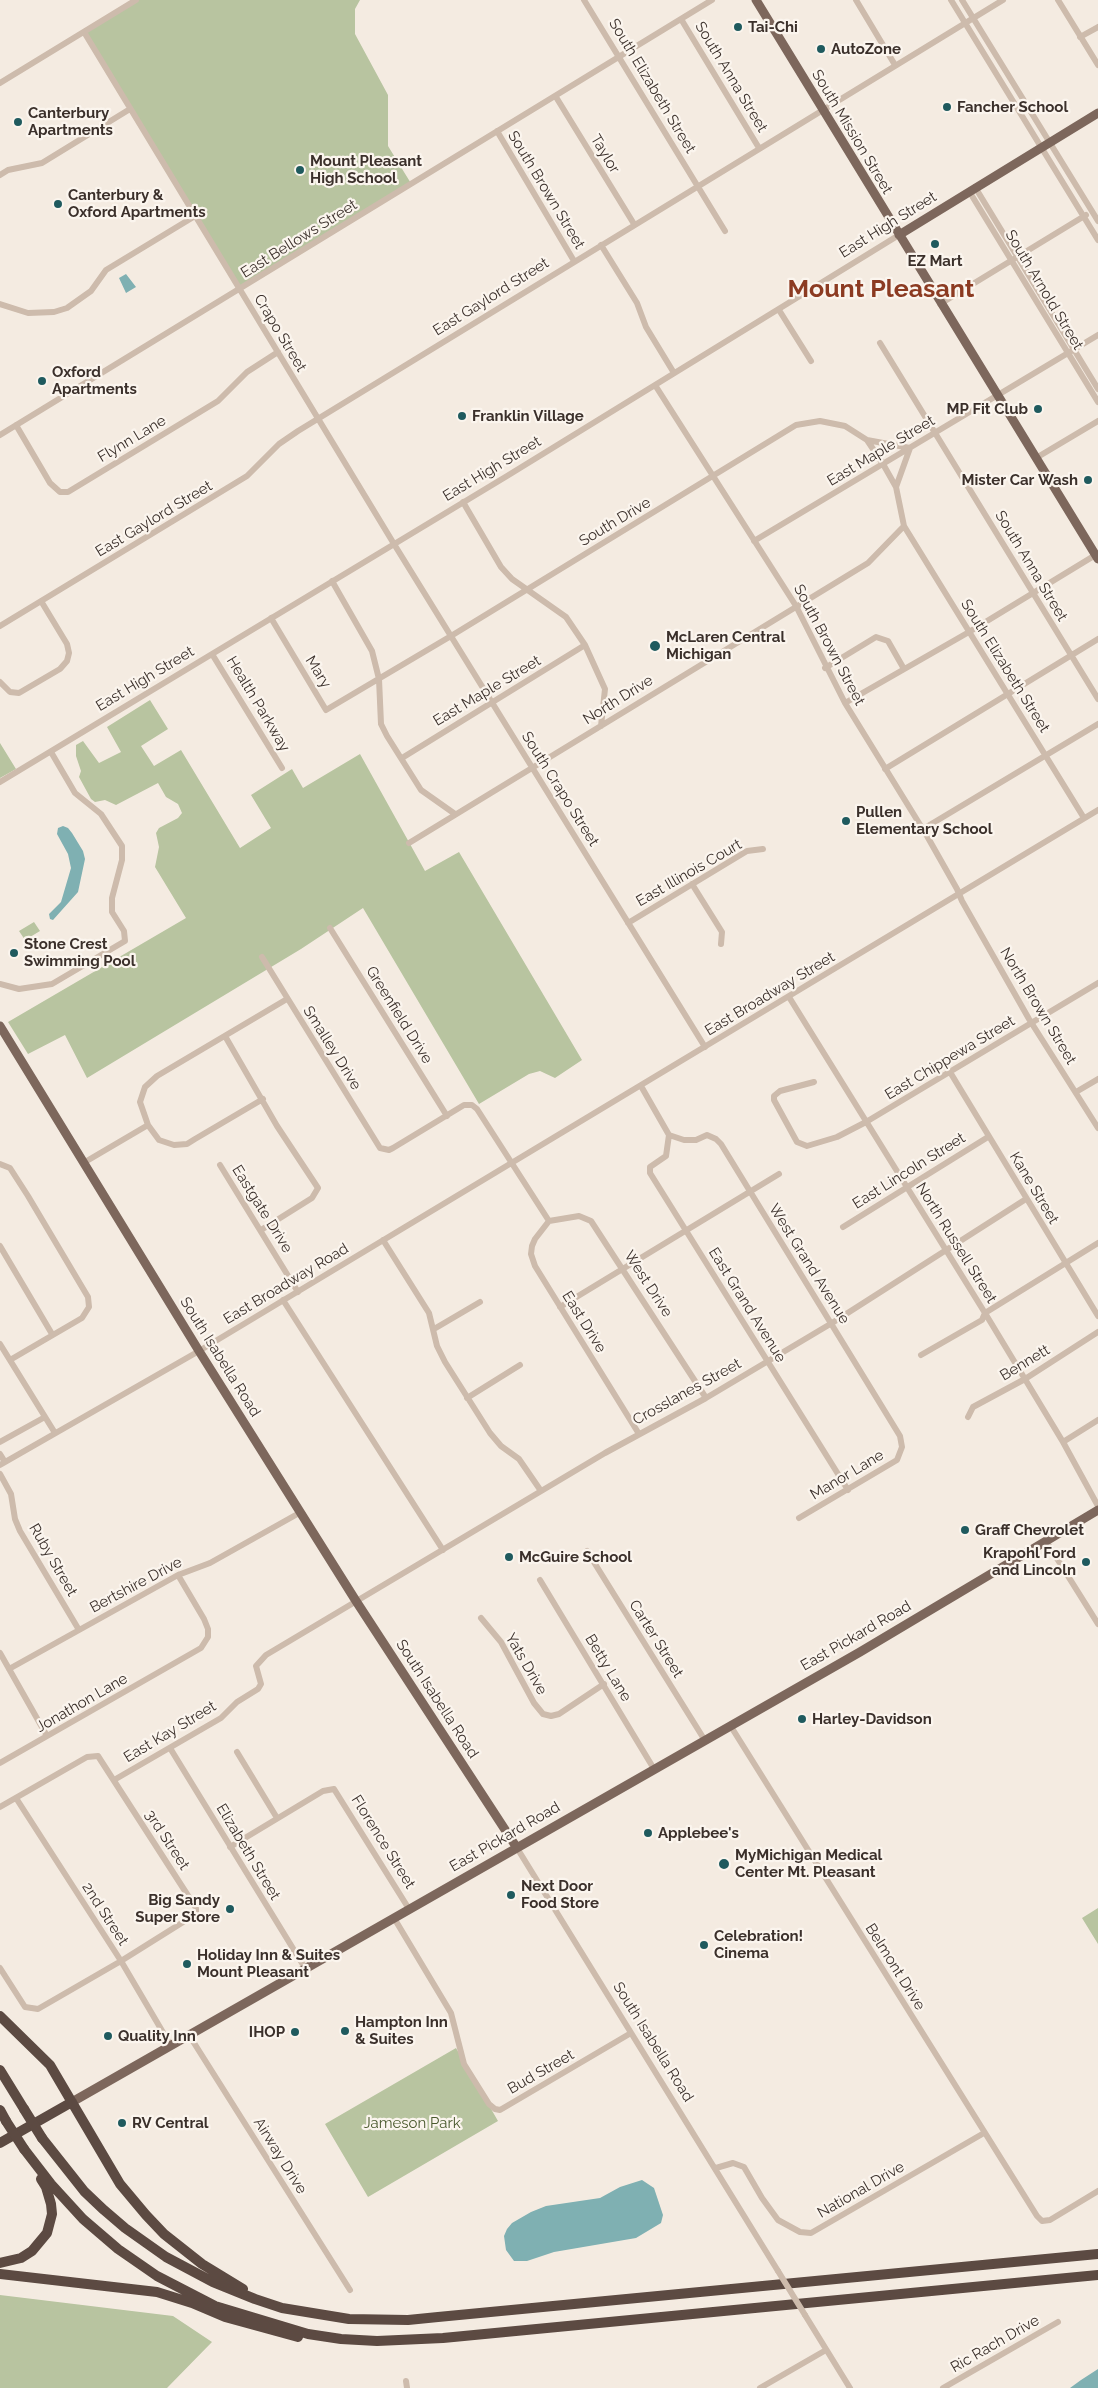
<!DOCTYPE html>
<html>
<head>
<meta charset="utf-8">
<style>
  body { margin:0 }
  canvas { display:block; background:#f4ebe1 }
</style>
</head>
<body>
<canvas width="1098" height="2388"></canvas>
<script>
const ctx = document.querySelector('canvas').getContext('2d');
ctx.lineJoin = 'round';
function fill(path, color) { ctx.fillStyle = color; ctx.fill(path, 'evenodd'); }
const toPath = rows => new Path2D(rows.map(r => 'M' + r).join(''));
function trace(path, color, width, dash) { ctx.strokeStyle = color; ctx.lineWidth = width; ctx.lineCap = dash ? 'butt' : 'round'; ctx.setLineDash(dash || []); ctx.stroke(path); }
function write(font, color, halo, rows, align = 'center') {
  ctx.font = font + ' Raleway,sans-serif'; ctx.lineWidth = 4.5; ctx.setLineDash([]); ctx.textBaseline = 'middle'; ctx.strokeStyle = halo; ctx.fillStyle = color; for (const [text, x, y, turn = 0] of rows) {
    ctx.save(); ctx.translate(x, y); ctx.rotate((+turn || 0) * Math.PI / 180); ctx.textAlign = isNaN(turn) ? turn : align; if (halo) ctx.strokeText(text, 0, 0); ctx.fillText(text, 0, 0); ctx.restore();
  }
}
fill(toPath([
  [136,0,360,0,355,9,355,34,388,95,388,146,412,185,240,290,84,32],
  [150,700,168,729,141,746,154,766,181,750,240,848,271,828,251,795,292,769,303,788,360,754,425,871,459,852,582,1060,555,1078,540,1071,529,1074,479,1104,363,908,301,949,87,1078,65,1035,28,1054,8,1022,186,918,155,867,159,847,156,833,159,828,178,818,182,813,178,804,166,797,158,783,116,805,105,800,95,802,91,799,79,777,81,771,76,756,76,745,83,741,99,763,121,752,107,727],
  [0,743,16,769,0,778],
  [34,922,40,931,25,940,19,931],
  [1098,1908,1098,1944,1082,1918],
  [456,2048,498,2121,368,2197,325,2124],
  [0,2295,173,2316,212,2342,167,2388,0,2388]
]), '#b8c4a0');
fill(toPath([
  [126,274,136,287,126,293,119,278],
  [63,826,68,828,72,833,83,851,85,859,78,892,53,920,50,919,49,914,61,902,71,868,68,854,57,834,58,828],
  [642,2180,654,2188,663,2215,661,2223,636,2238,554,2252,527,2261,514,2261,506,2250,504,2236,507,2229,512,2223,531,2212,546,2206,600,2198,620,2187],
  [1098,2369,1098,2388,1070,2388,1081,2380]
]), '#7fb0b2');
trace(toPath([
  [584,0,725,231],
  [856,0,895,65],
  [951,0,1098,240],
  [962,0,1098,221],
  [1058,0,1098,65],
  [681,19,759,148],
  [84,32,394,544,705,1047],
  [1080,37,1098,27],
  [0,83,136,0],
  [556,97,634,224],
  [497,131,574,261],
  [0,175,8,170,42,163,130,109],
  [975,187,1098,389],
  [969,191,1098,402],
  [601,245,637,303,646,327,674,373],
  [0,304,28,313,54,312,67,308,91,291,106,270,195,216],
  [940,304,1086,215],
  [779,310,811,361],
  [880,343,1098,699],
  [655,385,796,606,845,703,927,836,957,889,962,901,1029,1019,1098,1128],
  [16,425,50,483,60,492,68,492,218,401,247,372,278,352],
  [0,435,712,0],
  [867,440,910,448,896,487],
  [1036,458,1098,421],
  [463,502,501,567,512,579,566,617,585,645,605,689,601,726],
  [904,526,1084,818],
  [754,541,1098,335],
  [332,581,372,651,379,679,381,724,387,736,421,790,455,814],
  [271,618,326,710,451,636,796,425,820,421,845,426,867,440,883,464,896,487,904,526,868,563,409,843],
  [0,626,247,476,279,444,298,431,1003,0],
  [212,654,282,768],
  [825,668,876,637,888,641,904,669],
  [0,682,10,692,19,693,60,669,67,661,69,653,67,644,41,601],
  [845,703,969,632,1097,554],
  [402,758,585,645],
  [885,769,1098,639],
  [0,782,507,476,899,235],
  [923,829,1098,724],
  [692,884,722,932,721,944],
  [628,923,747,851,763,849],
  [330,928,447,1116],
  [262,957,380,1148,389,1150,393,1148,464,1105,472,1105,477,1109,549,1221],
  [0,984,19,989,52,984,125,941,124,931,112,912,112,898,122,860,122,846,101,814,75,793,51,752],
  [789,997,985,1313,1063,1442,1098,1506],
  [225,1036,277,1126,318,1188,312,1198,261,1230],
  [950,1072,1098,1316],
  [814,1082,780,1091,774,1096,774,1100,797,1142,807,1146,837,1137,866,1122,1098,983],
  [641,1086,669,1135],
  [1076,1092,1098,1079],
  [263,1099,195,1139,187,1144,174,1145,159,1140,148,1125,140,1102,145,1087,157,1076,287,999],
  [669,1135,684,1140,696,1140,707,1135,716,1139,721,1144,900,1436,902,1447,897,1460,799,1518],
  [669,1135,666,1156,650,1167,650,1173,848,1490],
  [85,1162,148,1125],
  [0,1164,10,1168,28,1196,88,1297,89,1307,82,1318,10,1360],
  [220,1165,298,1292],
  [549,1221,579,1216,591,1221,706,1398],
  [549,1221,535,1239,532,1246,531,1254,535,1266,639,1434],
  [843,1227,988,1137],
  [383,1240,429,1313,437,1346,445,1362,490,1433,501,1446,519,1459,541,1491],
  [0,1246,52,1334],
  [283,1300,443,1550],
  [560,1307,779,1174],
  [434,1329,480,1302],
  [0,1344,55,1433],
  [921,1355,982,1320,985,1313,1098,1243],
  [467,1398,520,1365],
  [968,1417,973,1407,1025,1379,1098,1332],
  [0,1442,45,1417],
  [1063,1442,1098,1420],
  [0,1454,5,1462],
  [0,1465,199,1351,1098,810],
  [0,1474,11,1494,15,1519,20,1531,79,1630],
  [1046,1541,1098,1624],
  [587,1551,704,1739],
  [540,1580,654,1769],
  [481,1618,501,1642,534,1703,543,1714,551,1716,559,1714,604,1684],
  [0,1653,47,1736],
  [9,1669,178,1575,210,1563,301,1512],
  [730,1725,1037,2216,1042,2221,1050,2220,1098,2191],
  [170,1748,305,1968],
  [237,1752,277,1818],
  [0,1763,201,1648,208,1637,208,1629,204,1619,178,1575],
  [114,1780,221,1718,237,1702,258,1689,261,1684,256,1666,266,1655,605,1453,706,1398,832,1323,1026,1199],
  [16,1798,121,1961,171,2046],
  [0,1807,87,1757,98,1756,196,1908,196,1914,121,1961,38,2009,25,2007,0,1968],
  [230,1847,323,1791,334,1789,409,1909],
  [517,1848,778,2271],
  [394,1918,451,2013,464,2064,489,2104,495,2109,500,2110,631,2033],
  [189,2035,350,2290],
  [716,2168,733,2163,744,2167,762,2198,778,2220,800,2232,811,2233,984,2133],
  [805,2315,850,2388],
  [406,2381,407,2388],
  [760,2388,826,2350],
  [943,2388,1058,2322]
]), '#cdbbac', 6);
trace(toPath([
  [756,0,1098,559],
  [899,235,1098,113],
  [0,1026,199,1351,356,1601,517,1848],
  [72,2102,860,1652,1098,1510]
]), '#7d675c', 9);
trace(toPath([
  [0,2016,50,2065,120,2184,146,2215,164,2234,202,2264,243,2289],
  [0,2070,24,2109],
  [0,2110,6,2121],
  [42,2138,84,2191,104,2210,125,2228,166,2257,213,2282,255,2299,282,2308,349,2319,408,2320,438,2317,1098,2254],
  [0,2143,72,2102],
  [24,2149,51,2184,83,2219,118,2249,157,2276,215,2306,308,2334,341,2339,377,2341,443,2338,1098,2275],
  [0,2263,21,2258,32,2251,47,2233,52,2214,51,2204,46,2187,41,2179],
  [0,2274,157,2292,192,2303,225,2317,298,2337]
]), '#5c4a42', 10);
trace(toPath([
  [778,2271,805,2315]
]), '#cdbbac', 6);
trace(toPath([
  [24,2109,42,2138],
  [6,2121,24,2149]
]), '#5c4a42', 10);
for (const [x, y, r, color] of [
  [738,27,5,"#1f5a5e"],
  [821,49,5,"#1f5a5e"],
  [947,107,5,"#1f5a5e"],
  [18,122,5,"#1f5a5e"],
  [300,170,5,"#1f5a5e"],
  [58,204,5,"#1f5a5e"],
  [935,244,5,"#1f5a5e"],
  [42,381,5,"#1f5a5e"],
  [1038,409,5,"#1f5a5e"],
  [462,416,5,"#1f5a5e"],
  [1088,480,5,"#1f5a5e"],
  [655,646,6,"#1f5a5e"],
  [846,821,5,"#1f5a5e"],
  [14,953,5,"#1f5a5e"],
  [965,1530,5,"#1f5a5e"],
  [509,1557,5,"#1f5a5e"],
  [1086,1562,5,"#1f5a5e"],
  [802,1719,5,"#1f5a5e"],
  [648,1833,5,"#1f5a5e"],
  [724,1864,6,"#1f5a5e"],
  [511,1895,5,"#1f5a5e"],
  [230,1909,5,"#1f5a5e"],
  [704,1945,5,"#1f5a5e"],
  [187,1964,5,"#1f5a5e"],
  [345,2031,5,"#1f5a5e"],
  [295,2032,5,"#1f5a5e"],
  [108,2036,5,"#1f5a5e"],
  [122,2123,5,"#1f5a5e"]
]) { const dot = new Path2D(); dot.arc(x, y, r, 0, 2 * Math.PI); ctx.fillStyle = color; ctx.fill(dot); trace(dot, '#fbf5ee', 2); }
write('bold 15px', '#3b302b', '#fbf5ee', [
  ["Tai-Chi",748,27],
  ["AutoZone",831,49],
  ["Fancher School",957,107],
  ["Canterbury",28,113],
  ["Apartments",28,130],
  ["Mount Pleasant",310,161],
  ["High School",310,178],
  ["Canterbury &",68,195],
  ["Oxford Apartments",68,212],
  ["EZ Mart",935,261,"center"],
  ["Oxford",52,372],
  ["Apartments",52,389],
  ["MP Fit Club",1028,409,"right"],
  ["Franklin Village",472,416],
  ["Mister Car Wash",1078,480,"right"],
  ["McLaren Central",666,637],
  ["Michigan",666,654],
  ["Pullen",856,812],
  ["Elementary School",856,829],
  ["Stone Crest",24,944],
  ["Swimming Pool",24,961],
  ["Graff Chevrolet",975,1530],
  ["Krapohl Ford",1076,1553,"right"],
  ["and Lincoln",1076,1570,"right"],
  ["McGuire School",519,1557],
  ["Harley-Davidson",812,1719],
  ["Applebee's",658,1833],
  ["MyMichigan Medical",735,1855],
  ["Center Mt. Pleasant",735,1872],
  ["Next Door",521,1886],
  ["Food Store",521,1903],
  ["Big Sandy",220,1900,"right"],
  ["Super Store",220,1917,"right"],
  ["Celebration!",714,1936],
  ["Cinema",714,1953],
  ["Holiday Inn & Suites",197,1955],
  ["Mount Pleasant",197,1972],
  ["Hampton Inn",355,2022],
  ["& Suites",355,2039],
  ["IHOP",285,2032,"right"],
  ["Quality Inn",118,2036],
  ["RV Central",132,2123]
], 'left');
write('15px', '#3b302b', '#fbf5ee', [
  ["South Anna Street",731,77,59],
  ["South Elizabeth Street",652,86,59],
  ["South Mission Street",852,132,59],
  ["Taylor",605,154,59],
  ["South Brown Street",546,190,59],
  ["East High Street",888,225,-32],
  ["East Bellows Street",299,239,-32],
  ["South Arnold Street",1044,290,59],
  ["East Gaylord Street",491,297,-32],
  ["Crapo Street",280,333,59],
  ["Flynn Lane",132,439,-31],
  ["East Maple Street",881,451,-31],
  ["East High Street",492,469,-31],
  ["East Gaylord Street",154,519,-31],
  ["South Drive",615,522,-31],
  ["South Anna Street",1031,566,59],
  ["South Brown Street",829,645,62],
  ["South Elizabeth Street",1005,666,58],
  ["Mary",318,672,58],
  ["East High Street",145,679,-31],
  ["East Maple Street",487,691,-31],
  ["North Drive",618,700,-32],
  ["Health Parkway",258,704,59],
  ["South Crapo Street",560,789,58],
  ["East Illinois Court",689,873,-30],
  ["East Broadway Street",770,994,-31],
  ["North Brown Street",1038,1006,59],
  ["Greenfield Drive",399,1015,58],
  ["Smalley Drive",332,1048,58],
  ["East Chippewa Street",950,1058,-31],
  ["East Lincoln Street",909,1171,-32],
  ["Kane Street",1034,1188,59],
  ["Eastgate Drive",262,1209,58],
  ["North Russell Street",956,1243,58],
  ["West Grand Avenue",809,1264,58],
  ["East Broadway Road",286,1284,-31],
  ["West Drive",648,1284,57],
  ["East Grand Avenue",747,1305,58],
  ["East Drive",584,1322,58],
  ["South Isabella Road",220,1357,58],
  ["Bennett",1025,1363,-31],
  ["Crosslanes Street",687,1392,-29],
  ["Manor Lane",847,1475,-31],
  ["Ruby Street",53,1560,60],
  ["Bertshire Drive",136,1585,-28],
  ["East Pickard Road",856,1636,-30],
  ["Carter Street",656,1639,58],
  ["Yats Drive",526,1664,60],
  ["Betty Lane",608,1668,59],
  ["South Isabella Road",437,1699,57],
  ["Jonathon Lane",82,1703,-30],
  ["East Kay Street",170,1732,-31],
  ["East Pickard Road",505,1837,-30],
  ["3rd Street",167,1840,57],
  ["Florence Street",383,1842,58],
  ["Elizabeth Street",248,1852,59],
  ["2nd Street",105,1914,57],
  ["Belmont Drive",895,1967,58],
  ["South Isabella Road",653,2042,58],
  ["Bud Street",541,2072,-30],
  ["Airway Drive",280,2156,58],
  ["National Drive",861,2190,-30],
  ["Ric Rach Drive",995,2344,-30]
]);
write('15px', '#4a5a2e', '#fbf5ee', [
  ["Jameson Park",412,2123]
]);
write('bold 25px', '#8c3b22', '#fbf5ee', [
  ["Mount Pleasant",881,289]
]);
</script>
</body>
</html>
